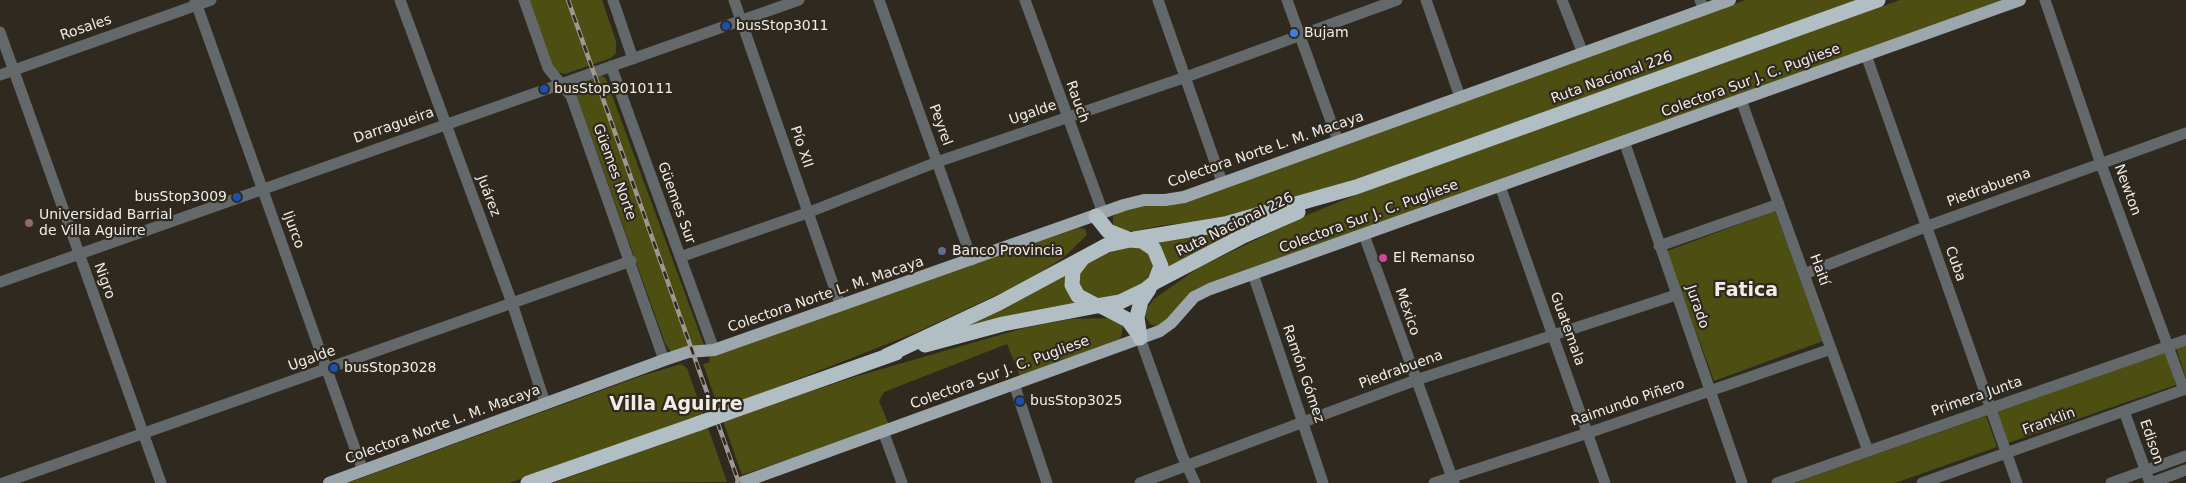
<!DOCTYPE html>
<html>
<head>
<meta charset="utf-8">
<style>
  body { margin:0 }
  canvas { display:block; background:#2f2920 }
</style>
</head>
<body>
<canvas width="2186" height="483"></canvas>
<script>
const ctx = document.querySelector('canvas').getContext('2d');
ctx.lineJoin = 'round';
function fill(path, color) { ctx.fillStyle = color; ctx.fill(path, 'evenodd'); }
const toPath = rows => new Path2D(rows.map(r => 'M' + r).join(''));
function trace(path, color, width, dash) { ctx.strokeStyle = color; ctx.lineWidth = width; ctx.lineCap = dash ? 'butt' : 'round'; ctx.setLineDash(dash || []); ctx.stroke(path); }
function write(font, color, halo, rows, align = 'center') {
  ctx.font = font + ' "DejaVu Sans",sans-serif'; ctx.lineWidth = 4.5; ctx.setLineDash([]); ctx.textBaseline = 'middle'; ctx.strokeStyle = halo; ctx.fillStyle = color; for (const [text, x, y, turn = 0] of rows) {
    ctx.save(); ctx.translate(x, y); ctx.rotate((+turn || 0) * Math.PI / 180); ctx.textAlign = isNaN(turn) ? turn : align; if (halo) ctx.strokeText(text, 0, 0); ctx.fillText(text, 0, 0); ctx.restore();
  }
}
fill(toPath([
  [529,0,602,0,616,41,616,53,611,58,565,74,558,72,553,68],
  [1746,0,1858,0,1353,180,1300,197,1219,218,1188,223,1164,225,1134,231,1121,231,1113,225,1113,217,1118,213,1140,206,1180,202],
  [1900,0,2010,0,1215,283,1158,327,1150,324,1144,315,1147,308,1154,299,1198,268,1307,215,1400,177],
  [601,75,606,79,704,345,671,352,665,343,575,91,578,82],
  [1292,210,1165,274,1166,258,1160,247,1152,239],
  [1775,211,1823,341,1714,381,1667,251],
  [1078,228,1085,229,1087,235,1063,258,1025,282,915,333,722,409,726,420,854,377,1024,328,1071,319,1115,318,1123,327,1121,337,1117,341,1020,376,1007,344,884,392,879,401,889,425,742,475,703,364,710,362,709,356],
  [1121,247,1142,247,1155,261,1153,277,1125,294,1096,300,1079,290,1078,270,1088,261],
  [1067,271,1079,306,951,329],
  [2186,344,2186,378,2176,348],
  [2165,352,2176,385,2008,443,1997,410],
  [681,364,687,368,727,482,553,483,699,430,695,418,509,483,348,483,641,376],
  [1986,416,1997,447,1895,483,1794,483]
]), '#4c4e12');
trace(toPath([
  [195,0,363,471],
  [400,0,512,303,545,403],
  [524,0,548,68,571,96,664,360],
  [613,0,633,59],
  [734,0,840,304],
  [879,0,972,260],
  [1025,0,1103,213],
  [1158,0,1222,182],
  [1287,0,1338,141],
  [1426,0,1460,97],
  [1562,0,1582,51],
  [1700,0,1704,10],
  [2045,0,2101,164,2184,390],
  [0,32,161,483],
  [1866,55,2017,483],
  [611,66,714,350],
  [0,75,211,0],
  [1741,100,1868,451],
  [1624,141,1742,483],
  [1500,186,1605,483],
  [1364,235,1454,483],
  [1659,246,1779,204],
  [680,257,807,213,937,162,1186,77,1397,0],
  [1253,274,1323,483],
  [1804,274,1925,227,2186,133],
  [0,282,799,0],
  [1140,338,1182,455,1195,483],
  [1014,384,1047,483],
  [2124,411,2150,483],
  [883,431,902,483],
  [3,483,631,261],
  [1140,483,1416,380,1676,295],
  [1434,483,1588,433,1831,349],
  [1777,483,2186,340],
  [1922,483,2186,389],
  [2111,483,2186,456],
  [2151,483,2186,470]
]), '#63696b', 11);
trace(toPath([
  [329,483,664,360,688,352,714,350,1124,205,1144,200,1165,200,1184,197,1730,0],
  [741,483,1160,331,1171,323,1194,297,1210,289,2020,0]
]), '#9ba7ac', 12);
trace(toPath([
  [1096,216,1108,231,1128,239],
  [1134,239,1225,224,1356,187,1878,0],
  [1155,282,1241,237,1298,212],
  [1101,306,1128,320,1139,335],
  [1140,338,1137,317,1141,301,1149,289],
  [925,345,1003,324,1097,306],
  [886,356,999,303,1107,245,1130,240,1142,241,1154,249,1161,266,1155,282,1145,290,1120,302,1097,306,1078,296,1072,285,1073,271,1083,258],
  [724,414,896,353],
  [528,483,697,424]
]), '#b1bfc5', 15);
const rail = toPath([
  [568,0,739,483]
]);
trace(rail, '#9d9890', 4.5);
trace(rail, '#2f2920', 2.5, [8]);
trace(toPath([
  [697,424,724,414]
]), '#b1bfc5', 15);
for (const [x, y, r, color] of [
  [726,26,5,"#1a4fb4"],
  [1294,33,5,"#3f7fe0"],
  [544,89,5,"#1a4fb4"],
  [237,197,5,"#1a4fb4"],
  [29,223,5,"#8d6e63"],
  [942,251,5,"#5c6f8a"],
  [1383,258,5,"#d1479c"],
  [334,368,5,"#1a4fb4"],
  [1020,401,5,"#1a4fb4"]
]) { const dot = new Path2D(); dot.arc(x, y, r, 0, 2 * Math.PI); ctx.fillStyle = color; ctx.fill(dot); trace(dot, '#2f2920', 2); }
write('14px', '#f0ece6', '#2f2920', [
  ["busStop3011",736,26],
  ["Bujam",1304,33],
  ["busStop3010111",554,89],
  ["busStop3009",227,197,"right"],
  ["Universidad Barrial",39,215],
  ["de Villa Aguirre",39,231],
  ["Banco Provincia",952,251],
  ["El Remanso",1393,258],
  ["busStop3028",344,368],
  ["busStop3025",1030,401]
], 'left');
write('14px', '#f0ece6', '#2f2920', [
  ["Rosales",86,28,-19],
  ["Ruta Nacional 226",1612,78,-20],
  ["Colectora Sur J. C. Pugliese",1751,81,-20],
  ["Rauch",1077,102,70],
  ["Ugalde",1033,113,-19],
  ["Peyrel",940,125,70],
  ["Darragueira",394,126,-19],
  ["Pío XII",801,147,71],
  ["Colectora Norte L. M. Macaya",1266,150,-19],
  ["Güemes Norte",614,172,70],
  ["Piedrabuena",1989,188,-20],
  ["Newton",2127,190,70],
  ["Juárez",488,196,69],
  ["Güemes Sur",676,203,70],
  ["Colectora Sur J. C. Pugliese",1369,217,-20],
  ["Ruta Nacional 226",1235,225,-26],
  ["Ijurco",293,230,70],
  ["Cuba",1955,264,70],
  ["Haití",1819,270,70],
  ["Nigro",104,281,70],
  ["Colectora Norte L. M. Macaya",826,295,-19],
  ["Jurado",1697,307,71],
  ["México",1407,312,71],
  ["Guatemala",1567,329,70],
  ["Ugalde",312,359,-20],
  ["Piedrabuena",1401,370,-20],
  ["Colectora Sur J. C. Pugliese",1000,373,-20],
  ["Ramón Gómez",1303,374,71],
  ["Primera Junta",1977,397,-19],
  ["Raimundo Piñero",1628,403,-19],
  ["Franklin",2049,422,-20],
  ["Colectora Norte L. M. Macaya",443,425,-20],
  ["Edison",2151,442,71]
]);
write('bold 19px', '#f0ece6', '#2f2920', [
  ["Fatica",1746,291],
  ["Villa Aguirre",676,405]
]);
</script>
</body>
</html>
